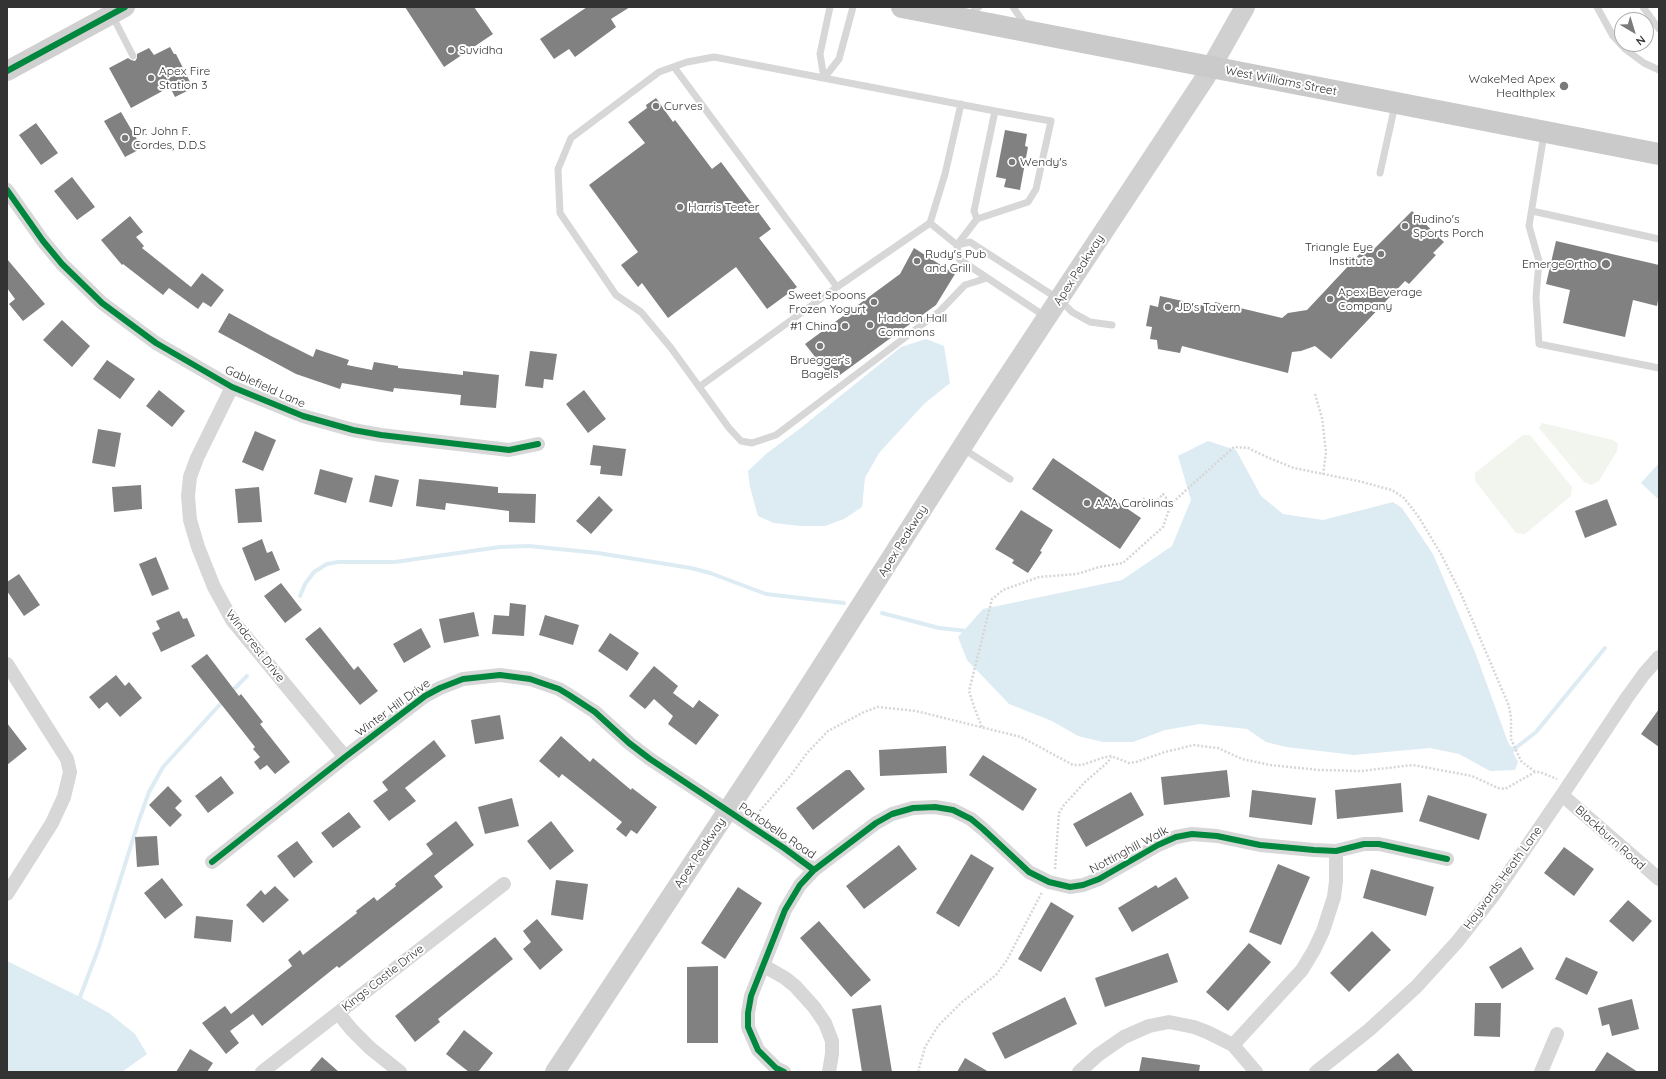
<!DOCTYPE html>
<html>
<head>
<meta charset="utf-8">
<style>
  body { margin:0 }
  #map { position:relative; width:1666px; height:1079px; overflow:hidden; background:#fff; font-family:Quicksand,sans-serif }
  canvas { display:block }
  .frame { position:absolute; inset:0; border:8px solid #333; pointer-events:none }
  .north { position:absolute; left:1614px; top:12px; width:40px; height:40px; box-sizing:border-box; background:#fff; border:1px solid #adadad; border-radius:50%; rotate:142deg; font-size:11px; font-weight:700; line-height:16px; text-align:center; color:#333 }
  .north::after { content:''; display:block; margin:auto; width:14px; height:18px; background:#7a7a7a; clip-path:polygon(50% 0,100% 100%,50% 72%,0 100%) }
</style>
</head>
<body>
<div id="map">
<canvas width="1666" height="1079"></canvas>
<div class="frame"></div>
<div class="north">N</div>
</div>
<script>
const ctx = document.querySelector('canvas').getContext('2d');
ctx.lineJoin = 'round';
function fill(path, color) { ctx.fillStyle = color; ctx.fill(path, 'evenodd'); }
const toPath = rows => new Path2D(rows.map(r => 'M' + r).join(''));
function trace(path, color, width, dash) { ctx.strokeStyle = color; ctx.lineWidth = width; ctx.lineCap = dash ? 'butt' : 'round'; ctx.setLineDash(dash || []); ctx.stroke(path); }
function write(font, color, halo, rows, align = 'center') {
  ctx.font = font + ' Quicksand,sans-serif'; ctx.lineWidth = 4; ctx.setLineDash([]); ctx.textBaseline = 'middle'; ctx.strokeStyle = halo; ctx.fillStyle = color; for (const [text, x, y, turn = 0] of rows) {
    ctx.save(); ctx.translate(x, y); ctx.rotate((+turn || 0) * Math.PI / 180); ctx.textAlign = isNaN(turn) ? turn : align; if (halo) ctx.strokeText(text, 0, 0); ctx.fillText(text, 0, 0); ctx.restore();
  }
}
fill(toPath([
  [1542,423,1613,440,1618,444,1617,451,1599,481,1592,485,1584,482,1539,428],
  [1523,435,1530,435,1572,487,1571,496,1525,534,1516,533,1475,481,1475,473]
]), '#f1f5ed');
fill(toPath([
  [926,339,944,346,950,383,924,404,879,453,865,478,862,507,844,519,825,526,801,526,774,523,758,516,750,487,748,471,766,454,802,427,901,347],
  [1208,441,1236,450,1261,496,1283,514,1323,520,1393,502,1402,508,1433,554,1475,652,1508,742,1518,762,1515,770,1490,771,1459,754,1430,748,1354,755,1286,747,1266,742,1247,729,1200,724,1165,730,1133,742,1103,742,1078,736,1052,721,1009,704,967,660,958,637,983,609,1122,580,1172,546,1191,500,1178,456],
  [1659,463,1659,500,1641,483],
  [7,961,80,997,109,1013,135,1034,147,1054,122,1072,7,1072]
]), '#ddebf3');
trace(toPath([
  [300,596,305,584,314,572,327,564,338,562,395,562,500,547,529,546,598,553,691,568,710,573,766,594,844,603],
  [882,613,939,628,967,631],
  [230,693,247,676],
  [1508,747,1513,750,1536,732,1605,648],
  [77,1001,80,997,99,947,139,820,149,792,163,767,224,700]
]), '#ddebf3', 4);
fill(toPath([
  [405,7,474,7,493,34,444,67],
  [587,7,630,7,611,19,616,27,575,57,569,49,554,59,540,39],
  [170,47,174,54,176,54,193,88,175,97,170,87,131,108,109,68,128,58,131,60,135,61,137,58,137,54,149,48,154,55],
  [656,98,673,122,675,120,712,169,721,162,771,229,759,238,797,287,767,309,736,267,668,318,642,283,638,287,621,265,638,252,589,185,645,143,628,122,647,108,646,105],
  [121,112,142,148,125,157,104,121],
  [36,123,58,153,41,165,19,135],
  [1005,130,1027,134,1025,146,1028,147,1020,190,1004,187,1006,179,996,177],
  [72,177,95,207,77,220,54,191],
  [1412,211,1444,242,1433,253,1436,255,1409,284,1405,281,1331,359,1315,346,1301,351,1292,352,1288,373,1182,346,1180,353,1158,349,1157,340,1150,339,1152,327,1146,326,1150,305,1158,307,1160,296,1214,308,1215,302,1282,318,1288,313,1307,310,1367,246,1372,251],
  [130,216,143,232,136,237,144,246,142,248,191,287,202,273,224,290,211,307,203,302,198,309,169,288,163,295,123,264,122,265,101,240],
  [1556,241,1659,265,1659,295,1657,306,1633,300,1625,337,1563,323,1570,290,1546,284],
  [914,248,955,274,936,305,833,380,805,344,900,274],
  [7,259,45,304,23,321,9,304,15,299,7,288],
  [229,313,271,336,313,357,316,349,349,360,347,365,372,370,374,362,398,366,398,368,463,375,463,371,499,375,496,408,460,405,461,395,394,388,393,392,342,383,340,389,296,374,218,332],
  [62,320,90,346,72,367,43,340],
  [530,351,557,354,553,380,544,379,543,388,525,386],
  [107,360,135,379,120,399,93,379],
  [159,390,185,411,172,427,146,406],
  [584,390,606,419,588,433,566,404],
  [98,429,121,433,115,467,92,463],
  [255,431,276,440,263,471,242,462],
  [593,445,626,449,622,476,600,474,601,466,590,465],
  [1053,458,1141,518,1120,549,1032,489],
  [320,469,353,478,346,503,314,494],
  [375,475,399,480,392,507,369,502],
  [419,479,498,487,498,493,536,494,535,523,509,522,509,511,446,503,445,510,416,506],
  [141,485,142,509,114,512,112,487],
  [259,487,262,522,238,523,235,489],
  [599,496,613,510,591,534,576,521],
  [1607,499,1617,525,1585,538,1575,511],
  [1021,510,1053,530,1040,551,1042,552,1028,573,1012,563,1014,560,995,549],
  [262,539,267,553,272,551,280,570,255,581,242,548],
  [156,557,169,589,152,596,139,564],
  [19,574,40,605,24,616,7,591,7,582],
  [281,583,302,610,285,623,264,596],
  [510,603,526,605,524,636,492,634,494,615,509,616],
  [179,611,183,619,187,618,195,636,161,652,152,633,160,629,156,621],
  [474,612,479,636,444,643,439,619],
  [545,615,579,625,573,645,539,635],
  [320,627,354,670,358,666,378,691,360,705,305,639],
  [421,628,431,647,404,663,393,644],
  [610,633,639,653,627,671,598,651],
  [207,654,239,696,241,694,263,722,260,724,290,762,275,774,267,765,260,770,254,762,260,757,253,749,255,747,191,666],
  [654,666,678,686,673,693,693,708,699,700,719,715,696,745,668,724,673,716,654,699,645,709,629,696],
  [116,675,125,686,129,682,142,698,120,717,107,702,99,709,89,697],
  [1659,709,1659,747,1641,734],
  [500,715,504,739,475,744,471,720],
  [7,723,27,749,7,765],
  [561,736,590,762,593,758,631,790,632,788,657,807,637,834,631,830,626,837,616,829,622,822,562,774,559,778,539,761],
  [434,740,446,756,405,788,416,801,389,821,373,801,388,790,382,782],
  [946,746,947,773,880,776,879,750],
  [983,755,1037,789,1023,811,969,775],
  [846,770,850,770,865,789,813,830,796,808],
  [1227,770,1230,797,1164,805,1161,777],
  [221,776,234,793,208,813,195,796],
  [1401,783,1403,812,1337,819,1335,790],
  [168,786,182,801,175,808,182,815,170,827,149,805],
  [1252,790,1316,798,1312,825,1249,817],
  [1131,792,1144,815,1086,847,1073,824],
  [1428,795,1487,814,1479,840,1419,821],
  [512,798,519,826,485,834,478,807],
  [349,812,361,827,333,848,321,833],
  [456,821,474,845,434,876,443,887,339,968,337,966,262,1026,253,1014,230,1031,239,1043,226,1054,202,1023,225,1006,231,1014,292,966,288,960,300,950,303,955,357,913,356,911,374,897,377,901,396,886,395,884,433,854,426,844],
  [551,821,574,851,550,870,527,841],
  [157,836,159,865,137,867,135,837],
  [297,841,313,862,294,878,277,856],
  [899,845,917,869,864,909,846,886],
  [1564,847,1594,869,1574,896,1544,873],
  [971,854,994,868,959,927,936,913],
  [1278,864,1310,877,1281,945,1249,932],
  [1371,869,1434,887,1426,916,1363,898],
  [1176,877,1189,898,1132,932,1118,908,1156,885,1158,888],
  [162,878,183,905,165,919,144,893],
  [556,880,588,884,583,920,551,915],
  [275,886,289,900,263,923,246,905,261,890,265,895],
  [738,887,762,903,725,959,701,943],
  [1628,900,1652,921,1633,942,1609,921],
  [1051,902,1074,916,1041,972,1018,959],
  [196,916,233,920,231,942,194,938],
  [537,919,563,950,540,970,523,949,531,942,523,931],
  [819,921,871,980,851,997,800,938],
  [1372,931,1391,950,1349,992,1330,973],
  [495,937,513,959,438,1019,440,1022,415,1042,395,1016],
  [1249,943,1271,962,1228,1011,1206,992],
  [1521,947,1534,969,1502,989,1489,967],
  [1168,953,1178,982,1105,1007,1095,978],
  [1566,957,1598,972,1587,995,1555,979],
  [718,966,718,1043,687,1043,687,967],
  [1065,997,1077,1024,1005,1059,992,1033],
  [1632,999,1639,1029,1612,1036,1609,1024,1602,1026,1598,1008],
  [1475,1003,1501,1003,1500,1037,1474,1036],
  [881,1005,892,1072,862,1072,852,1009],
  [464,1030,493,1053,478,1072,469,1072,446,1054],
  [190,1049,213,1063,207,1072,176,1072],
  [1607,1052,1638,1072,1594,1072],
  [1398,1053,1414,1072,1375,1072],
  [322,1057,339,1072,309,1072],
  [1142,1057,1200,1065,1199,1072,1139,1072],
  [965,1058,989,1072,957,1072]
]), '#818181');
trace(toPath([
  [1315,394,1322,418,1326,452,1323,475],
  [1143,498,1152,506,1163,494,1171,504],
  [982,727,974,707,969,691,992,599,1003,590,1039,577,1077,574,1099,567,1123,563,1163,527,1171,504,1195,482,1234,447,1248,448,1269,458,1294,468,1358,481,1392,490,1404,498,1418,516,1441,554,1462,596,1509,706,1511,718,1511,739,1521,761,1535,772],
  [757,814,791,775,807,753,828,731,864,712,878,707,916,711,1021,737,1073,765,1082,765,1102,758,1111,756,1129,763,1136,762,1165,752,1194,745,1218,748,1242,759,1270,765,1319,770,1361,771,1413,765,1472,776,1498,788,1505,789,1535,772,1540,772,1557,779],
  [1055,869,1059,813,1064,805,1085,782,1108,762,1111,757],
  [918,1072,925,1047,938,1026,962,1002,996,975,1007,960,1042,892]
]), '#d6d6d6', 2.5, [2, 2]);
trace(toPath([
  [1013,7,1026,26],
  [1597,7,1613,36,1625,49,1644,63,1659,70],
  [1643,7,1659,29],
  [112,15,133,56],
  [968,15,979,7],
  [674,67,837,287],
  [824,78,839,59,853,7],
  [824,78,820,54,830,7],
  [1544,134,1529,226,1539,261,1536,297,1539,344,1659,368],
  [1380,173,1395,105],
  [1532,211,1659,239],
  [930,223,957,245,959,259,1046,317],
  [957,245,977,219,1028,202,1036,189,1051,121,995,111,974,211,977,219],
  [957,245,970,242,1060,300,1072,312,1090,322,1112,325],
  [987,278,965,285,940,311,776,435,752,443,741,441,729,428,671,348,641,312,616,295,560,213,558,169,571,138,659,72,687,62,714,57,995,111],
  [699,387,837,287,930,223,945,174,961,104],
  [962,448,1010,479]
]), '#d7d7d7', 7);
trace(toPath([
  [7,190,43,241,62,264,102,303,156,343,232,387,303,416,353,430,381,435,509,450,538,444],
  [232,387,197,458,190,477,188,496,190,520,198,547,214,587,232,620,345,757],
  [7,664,67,759,70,772,64,797,52,823,7,894],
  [1562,795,1659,879],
  [212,862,345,757,425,696,440,688,463,679,500,675,530,679,559,689,569,695,595,712,629,743,650,759,784,848,814,870],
  [764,966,785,978,795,986,814,1007,825,1023,832,1041,832,1054,829,1072],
  [338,1013,352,1030,370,1048,400,1072],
  [1233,1045,1302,970,1314,950,1323,931,1334,897,1336,881,1336,851],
  [262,1072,504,884],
  [784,1072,776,1068,758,1050,748,1027,748,1013,751,996,785,910,800,885,814,870,876,823,892,814,913,808,935,807,953,810,971,819,983,829,1029,872,1049,882,1070,887,1083,885,1099,879,1158,845,1176,837,1192,834,1217,836,1260,845,1314,850,1336,851,1364,844,1379,844,1447,859],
  [1079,1072,1098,1055,1124,1037,1149,1026,1169,1022,1194,1027,1207,1032,1233,1045,1256,1072],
  [1316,1072,1369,1030,1416,987,1457,942,1493,896,1562,795,1626,699,1644,674,1659,657],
  [1541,1072,1557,1034]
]), '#d7d7d7', 14);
trace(toPath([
  [7,71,125,7],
  [555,1072,790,716,985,411,1205,78,1245,7]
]), '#d0d0d0', 20);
trace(toPath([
  [902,7,1659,154]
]), '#cacaca', 22);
trace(toPath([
  [7,71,125,7],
  [7,190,43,241,62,264,102,303,156,343,232,387,303,416,353,430,381,435,509,450,538,444],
  [212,862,345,757,425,696,440,688,463,679,500,675,530,679,559,689,569,695,595,712,629,743,650,759,784,848,814,870],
  [784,1072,776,1068,758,1050,748,1027,748,1013,751,996,785,910,800,885,814,870,876,823,892,814,913,808,935,807,953,810,971,819,983,829,1029,872,1049,882,1070,887,1083,885,1099,879,1158,845,1176,837,1192,834,1217,836,1260,845,1314,850,1336,851,1364,844,1379,844,1447,859]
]), '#00873e', 6);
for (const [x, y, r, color] of [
  [451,50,4,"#7a7a7a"],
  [151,78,4,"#7a7a7a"],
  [1564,86,5,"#7a7a7a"],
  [656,106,4,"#7a7a7a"],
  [125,138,4,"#7a7a7a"],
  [1012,162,4,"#7a7a7a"],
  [680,207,4,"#7a7a7a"],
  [1405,226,4,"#7a7a7a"],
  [1381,254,4,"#7a7a7a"],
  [917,261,4,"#7a7a7a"],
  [1606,264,5,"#7a7a7a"],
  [1330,299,4,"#7a7a7a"],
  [874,302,4,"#7a7a7a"],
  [1168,307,4,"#7a7a7a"],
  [870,325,4,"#7a7a7a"],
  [845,326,4,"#7a7a7a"],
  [820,346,4,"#7a7a7a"],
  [1087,503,4,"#7a7a7a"]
]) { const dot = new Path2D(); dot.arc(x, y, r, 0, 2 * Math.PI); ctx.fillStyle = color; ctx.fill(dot); trace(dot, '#fff', 1.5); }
write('12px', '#333', '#fff', [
  ["Suvidha",459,50],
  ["Apex Fire",159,71],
  ["Station 3",159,85],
  ["WakeMed Apex",1555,79,"right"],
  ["Healthplex",1555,93,"right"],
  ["Curves",664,106],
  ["Dr. John F.",133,131],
  ["Cordes, D.D.S",133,145],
  ["Wendy's",1020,162],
  ["Harris Teeter",688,207],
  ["Rudino's",1413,219],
  ["Sports Porch",1413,233],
  ["Triangle Eye",1373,247,"right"],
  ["Institute",1373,261,"right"],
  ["Rudy's Pub",925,254],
  ["and Grill",925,268],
  ["EmergeOrtho",1597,264,"right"],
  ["Apex Beverage",1338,292],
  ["Company",1338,306],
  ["Sweet Spoons",866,295,"right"],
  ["Frozen Yogurt",866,309,"right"],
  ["JD's Tavern",1176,307],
  ["Haddon Hall",878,318],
  ["Commons",878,332],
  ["#1 China",837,326,"right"],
  ["Bruegger's",820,360,"center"],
  ["Bagels",820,374,"center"],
  ["AAA Carolinas",1095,503]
], 'left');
write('12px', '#333', '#fff', [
  ["West Williams Street",1281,81,11],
  ["Apex Peakway",1079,270,-57],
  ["Gablefield Lane",265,387,24],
  ["Apex Peakway",903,541,-58],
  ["Windcrest Drive",255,646,52],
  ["Winter Hill Drive",393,708,-36],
  ["Portobello Road",777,831,34],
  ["Blackburn Road",1610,838,42],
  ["Nottinghill Walk",1129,850,-28],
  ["Apex Peakway",700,853,-56],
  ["Haywards Heath Lane",1503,878,-54],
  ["Kings Castle Drive",383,978,-38]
]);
</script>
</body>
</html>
